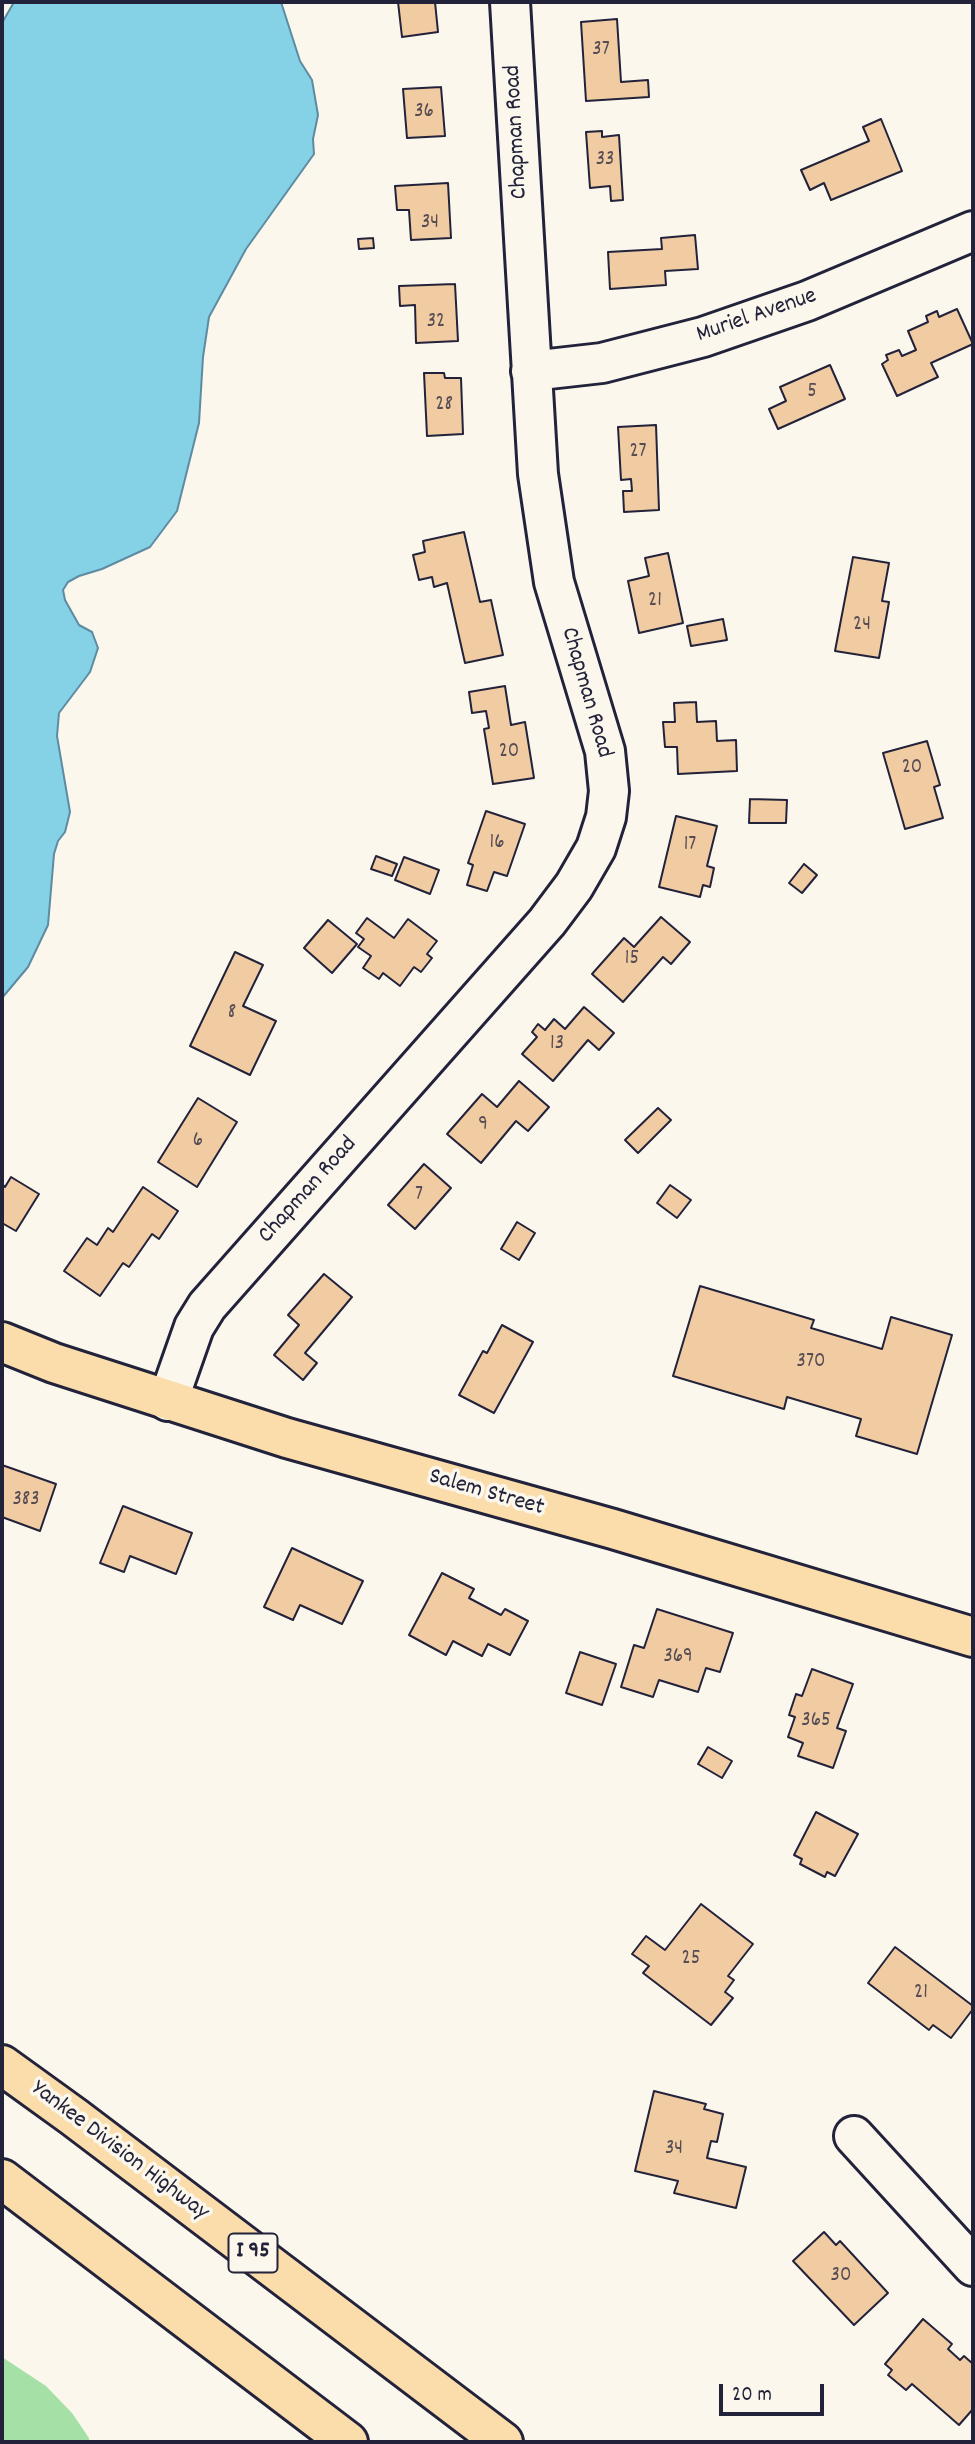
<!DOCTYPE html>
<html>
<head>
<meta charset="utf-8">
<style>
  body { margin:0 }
  #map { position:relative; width:975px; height:2444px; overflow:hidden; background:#fbf7ec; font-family:Dekko,sans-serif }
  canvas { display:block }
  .frame { position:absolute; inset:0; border:4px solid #22223b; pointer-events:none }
  .scale { position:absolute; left:719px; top:2384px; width:105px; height:32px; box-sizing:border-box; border:4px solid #22223b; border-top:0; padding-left:9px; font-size:21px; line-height:24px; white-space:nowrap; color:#22223b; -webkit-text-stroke:5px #fbf7ec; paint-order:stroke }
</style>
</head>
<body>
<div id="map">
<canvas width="975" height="2444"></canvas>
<div class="frame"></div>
<div class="scale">20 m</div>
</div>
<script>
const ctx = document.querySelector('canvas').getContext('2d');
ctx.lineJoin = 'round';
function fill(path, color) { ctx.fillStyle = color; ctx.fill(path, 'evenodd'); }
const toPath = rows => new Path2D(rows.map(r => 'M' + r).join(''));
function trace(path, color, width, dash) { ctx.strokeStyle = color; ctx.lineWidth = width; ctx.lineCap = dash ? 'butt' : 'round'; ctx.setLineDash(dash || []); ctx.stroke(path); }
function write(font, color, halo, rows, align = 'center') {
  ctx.font = font + ' Dekko,sans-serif'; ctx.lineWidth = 7; ctx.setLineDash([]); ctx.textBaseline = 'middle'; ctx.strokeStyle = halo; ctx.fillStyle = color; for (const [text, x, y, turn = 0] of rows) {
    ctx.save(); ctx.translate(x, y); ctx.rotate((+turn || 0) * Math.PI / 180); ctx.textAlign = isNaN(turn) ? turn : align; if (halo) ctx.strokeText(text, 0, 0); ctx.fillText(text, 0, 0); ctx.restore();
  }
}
fill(toPath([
  [2,2357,46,2386,72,2413,89,2438,89,2442,2,2442]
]), '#a5e1a7');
const water = toPath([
  [14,2,281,2,300,61,312,80,318,115,313,139,314,154,246,249,209,317,203,357,199,423,177,511,150,547,102,569,79,576,68,582,63,590,65,600,79,625,92,632,98,648,90,672,59,713,57,736,70,812,65,832,58,841,54,854,48,925,28,967,2,998,2,23,14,2]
]);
fill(water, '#85d1e5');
trace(water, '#5d8ba1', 2);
const building = toPath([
  [398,2,435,2,438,32,402,37,398,2],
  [617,19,621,82,648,80,649,97,586,101,581,22,617,19],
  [441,87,445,136,407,138,403,89,441,87],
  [881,119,902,171,831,200,824,183,810,190,801,170,869,141,863,127,881,119],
  [602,131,602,137,619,135,623,200,611,201,610,186,590,188,586,132,602,131],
  [448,183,451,238,411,240,409,210,397,210,395,186,448,183],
  [695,235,698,269,665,271,666,285,610,289,608,252,662,249,661,238,695,235],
  [373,238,374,248,359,249,358,239,373,238],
  [455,284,458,341,416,343,415,305,400,306,399,286,455,284],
  [957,309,973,344,931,363,938,377,897,396,882,364,888,360,886,355,899,350,902,356,916,350,908,331,928,322,926,316,937,311,939,317,957,309],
  [830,365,845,399,778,429,769,409,786,401,780,387,830,365],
  [424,373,444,373,445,378,461,378,463,434,427,436,424,373],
  [656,425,659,510,624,512,623,491,632,491,631,479,621,480,618,427,656,425],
  [464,532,480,602,491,600,503,655,465,663,447,583,434,587,432,577,419,580,413,555,425,552,423,541,464,532],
  [668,553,683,623,639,633,628,581,649,576,645,558,668,553],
  [853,557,889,563,882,601,889,602,879,658,835,651,853,557],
  [723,619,727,640,691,646,687,626,723,619],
  [505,686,511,725,525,722,534,778,493,784,484,729,489,728,486,711,472,713,469,692,505,686],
  [696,702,697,722,716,721,717,741,736,740,737,771,678,774,677,747,665,747,663,722,675,722,674,703,696,702],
  [927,741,940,785,934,787,943,818,905,829,883,753,927,741],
  [750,799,787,800,786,823,749,823,750,799],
  [486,811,525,824,507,876,494,872,487,891,467,885,473,865,468,863,486,811],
  [676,816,717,826,707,866,714,868,710,887,703,885,700,897,659,887,676,816],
  [376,856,397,864,392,876,371,869,376,856],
  [404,857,439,870,430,894,395,880,404,857],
  [804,864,817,875,802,893,789,883,804,864],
  [661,917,690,942,671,964,663,957,623,1002,592,974,624,938,634,947,661,917],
  [367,918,394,938,408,919,437,941,427,954,432,958,421,972,414,967,400,986,383,973,379,979,363,968,371,956,358,947,364,939,356,933,367,918],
  [328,920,357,944,332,973,304,948,328,920],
  [235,952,263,965,243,1006,276,1021,250,1075,190,1046,235,952],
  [584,1007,614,1033,599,1050,588,1040,553,1081,522,1054,537,1037,532,1032,538,1024,545,1030,554,1019,565,1029,584,1007],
  [519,1081,549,1107,528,1131,516,1121,481,1163,447,1134,482,1094,497,1107,519,1081],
  [198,1098,237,1122,197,1187,158,1162,198,1098],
  [658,1108,671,1120,638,1153,625,1140,658,1108],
  [424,1164,451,1188,415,1229,388,1205,424,1164],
  [11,1177,39,1194,16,1231,2,1223,2,1184,5,1187,11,1177],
  [670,1185,691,1200,677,1218,657,1203,670,1185],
  [143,1187,178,1211,159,1239,152,1234,129,1267,123,1263,100,1296,64,1271,87,1238,97,1245,108,1228,113,1232,143,1187],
  [517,1222,535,1233,519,1260,501,1249,517,1222],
  [324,1274,352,1297,305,1353,317,1363,303,1380,274,1355,299,1325,288,1315,324,1274],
  [700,1286,814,1320,811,1328,882,1349,891,1317,952,1335,917,1454,856,1436,861,1419,787,1397,784,1409,673,1376,700,1286],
  [502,1325,533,1342,494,1413,459,1395,483,1351,487,1353,502,1325],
  [2,1465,56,1484,40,1531,2,1517,2,1465],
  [123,1506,192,1533,176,1574,130,1556,124,1572,100,1563,123,1506],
  [292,1548,363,1581,342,1624,300,1605,293,1620,264,1607,292,1548],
  [442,1573,474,1589,469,1598,501,1615,505,1609,528,1621,510,1655,488,1644,482,1656,453,1641,446,1655,409,1635,442,1573],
  [657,1609,733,1633,720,1672,706,1668,698,1692,659,1680,653,1697,621,1687,634,1645,644,1648,657,1609],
  [580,1652,616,1664,602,1705,566,1693,580,1652],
  [812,1669,853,1684,837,1728,846,1731,833,1768,798,1756,803,1743,788,1737,795,1717,789,1715,796,1694,802,1696,812,1669],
  [708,1747,732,1761,722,1778,698,1764,708,1747],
  [816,1812,858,1834,835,1876,827,1872,825,1877,800,1864,802,1859,794,1855,816,1812],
  [701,1904,753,1944,728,1976,734,1980,725,1992,733,1998,711,2025,643,1973,649,1966,632,1954,646,1936,665,1950,701,1904],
  [895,1947,973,2006,973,2009,951,2038,933,2025,929,2030,868,1983,895,1947],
  [654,2091,706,2104,704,2109,723,2114,717,2142,711,2141,707,2158,746,2167,736,2208,674,2193,678,2181,635,2171,654,2091],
  [824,2232,836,2245,840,2241,888,2293,854,2325,793,2261,824,2232],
  [923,2319,952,2344,948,2349,960,2360,964,2356,973,2364,973,2409,959,2425,912,2384,906,2390,888,2375,892,2370,885,2364,923,2319]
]);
fill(building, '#f1cba1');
trace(building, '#22223b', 2);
const minor = toPath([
  [531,371,602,363,703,337,807,301,973,231],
  [168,1401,194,1327,207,1306,547,922,574,886,596,848,606,817,609,791,605,751,554,582,538,474,510,2],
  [854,2136,973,2266]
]);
const major = toPath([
  [2,1342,54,1363,287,1438,613,1529,973,1637]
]);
const highway = toPath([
  [2,2065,74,2117,503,2442],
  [2,2179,348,2442]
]);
trace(minor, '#22223b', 44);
trace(major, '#22223b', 44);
trace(highway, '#22223b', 44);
trace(minor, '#fbf7ec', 38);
trace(major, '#fbddab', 38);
trace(highway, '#fbddab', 38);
write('21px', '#564c54', null, [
  ["37",601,51],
  ["36",424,113],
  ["33",605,161],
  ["34",430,224],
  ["32",436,323],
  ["5",812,393],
  ["28",444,406],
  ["27",638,453],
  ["21",655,602],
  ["24",862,626],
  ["20",509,753],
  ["20",912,769],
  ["16",497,844],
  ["17",690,846],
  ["15",632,960],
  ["8",232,1014],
  ["13",557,1045],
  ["9",483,1126],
  ["6",198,1142],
  ["7",419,1196],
  ["370",811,1363],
  ["383",26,1501],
  ["369",678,1658],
  ["365",816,1722],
  ["25",691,1960],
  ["21",921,1994],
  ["34",674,2150],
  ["30",841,2277]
]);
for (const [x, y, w] of [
  [253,2253,49]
]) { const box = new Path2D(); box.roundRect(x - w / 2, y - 19.5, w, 39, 5); ctx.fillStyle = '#fbf7ec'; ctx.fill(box); trace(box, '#22223b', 2); }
write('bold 23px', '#22223b', null, [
  ["I 95",253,2253]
]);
write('24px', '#22223b', '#fbf7ec', [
  ["Chapman Road",518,132,-93],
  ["Muriel Avenue",757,317,-19],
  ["Chapman Road",585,693,74],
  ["Chapman Road",309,1191,-48],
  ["Salem Street",486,1494,16],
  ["Yankee Division Highway",119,2152,37]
]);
</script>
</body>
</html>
